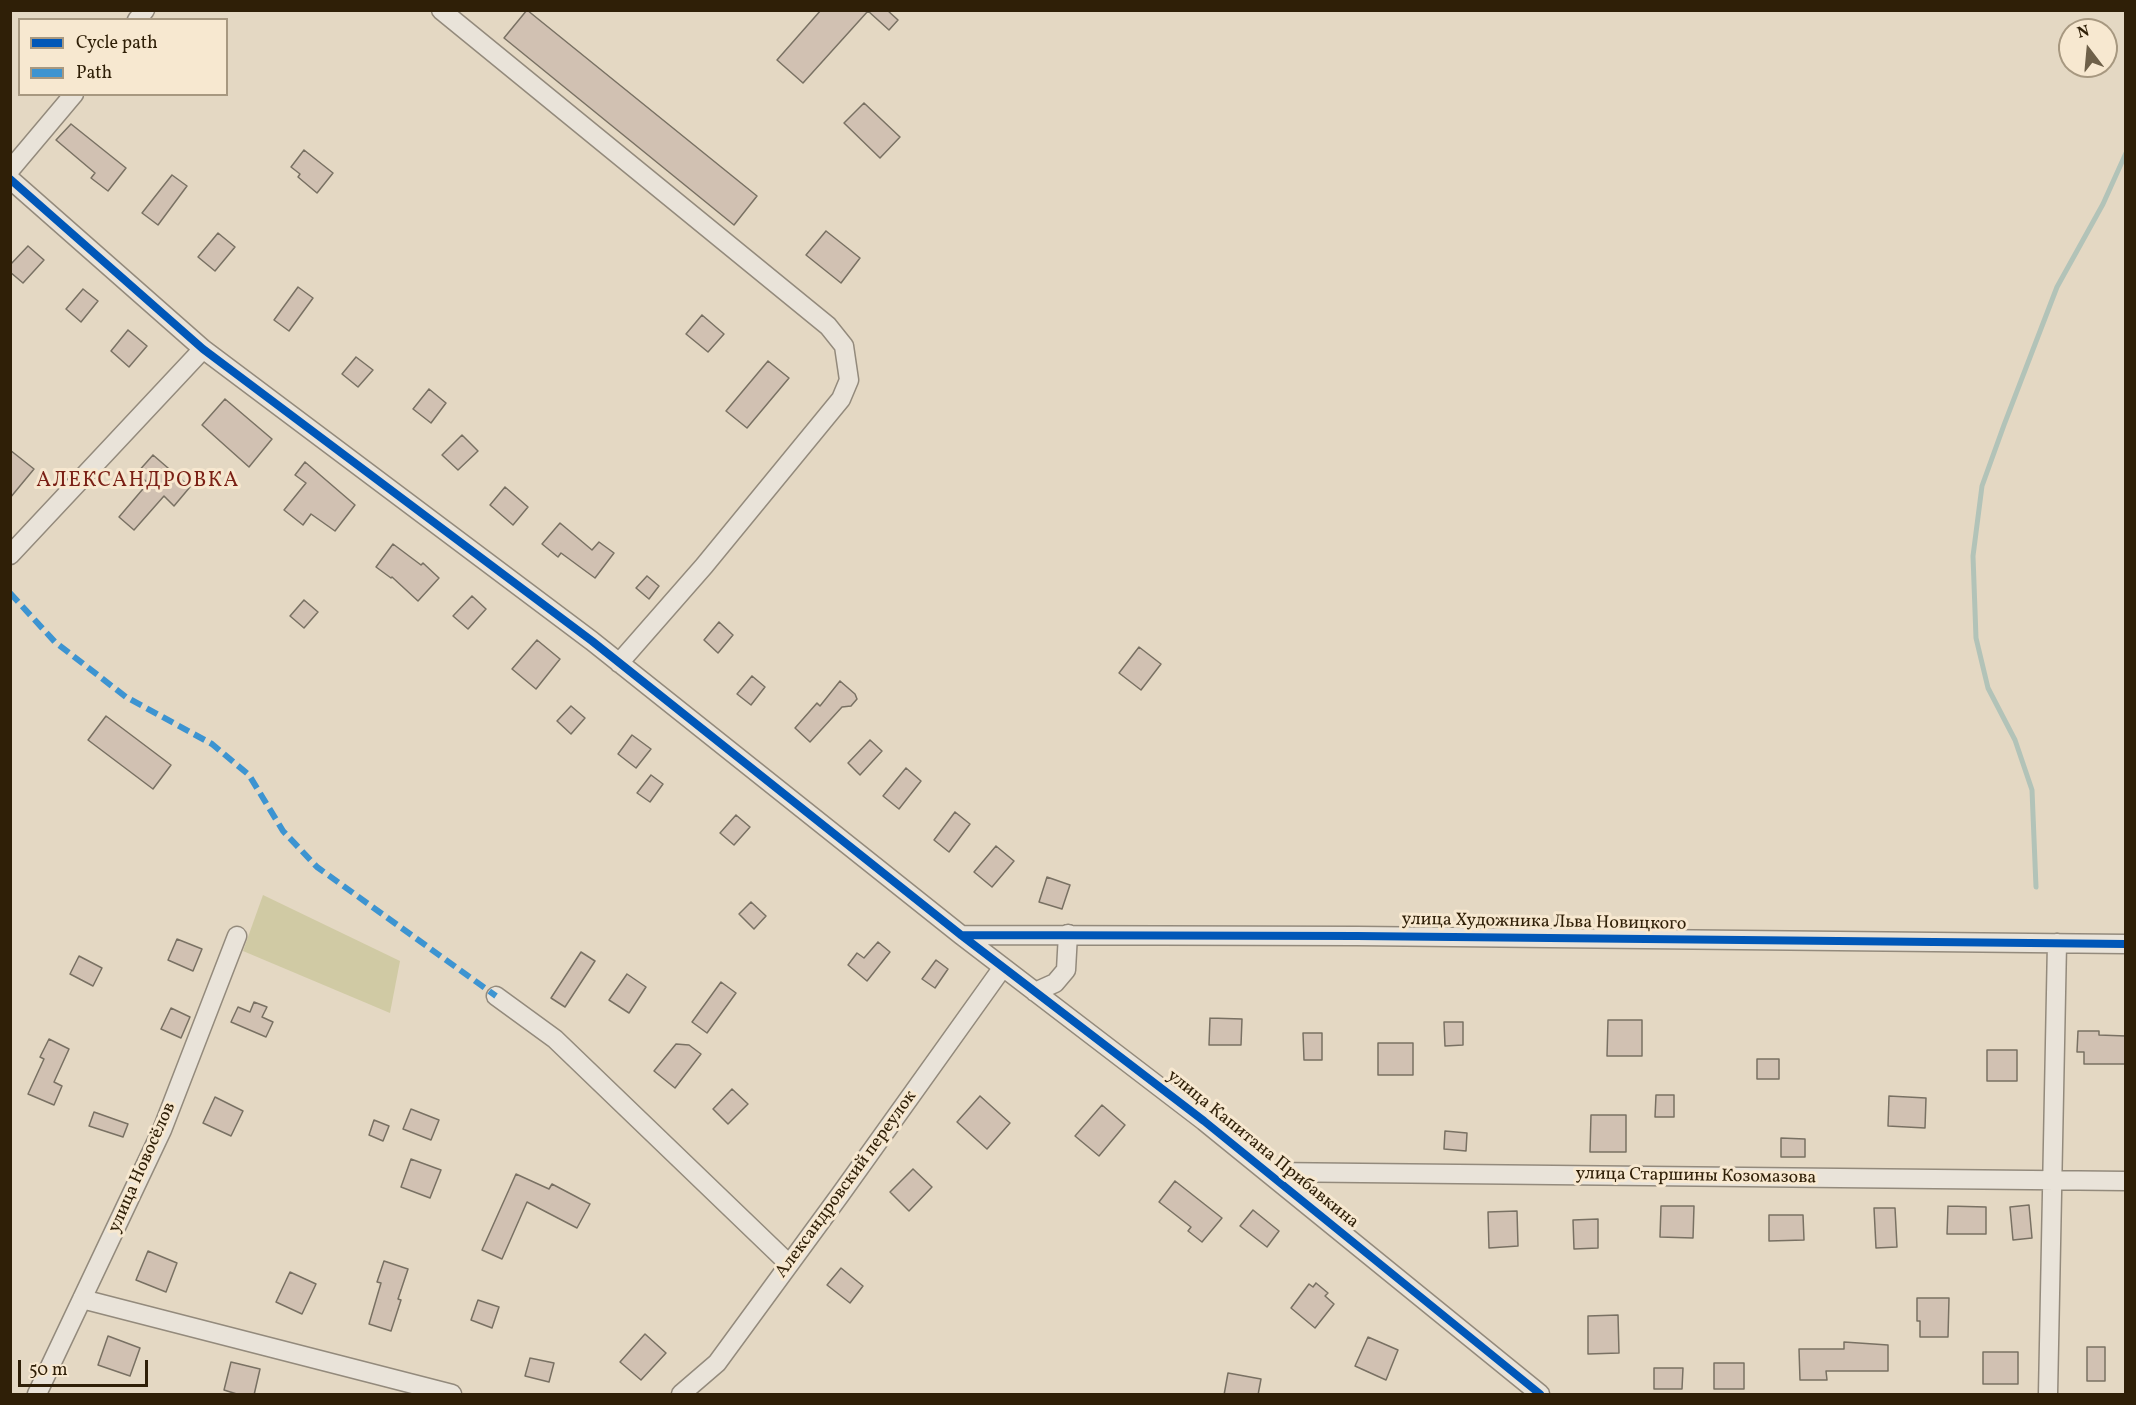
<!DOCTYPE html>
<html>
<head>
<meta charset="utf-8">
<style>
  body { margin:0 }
  #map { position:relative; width:2136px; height:1405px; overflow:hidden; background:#e4d8c3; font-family:Vollkorn,serif }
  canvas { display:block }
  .frame { position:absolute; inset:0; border:12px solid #2f1f07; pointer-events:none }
  .legend { position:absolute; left:18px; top:18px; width:210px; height:78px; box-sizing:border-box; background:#f7e8d0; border:2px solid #a79880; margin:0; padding:8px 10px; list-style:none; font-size:18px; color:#2f1f07 }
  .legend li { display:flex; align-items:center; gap:12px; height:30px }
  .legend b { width:30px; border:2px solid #a79880 }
  .north { position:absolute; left:2058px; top:18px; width:60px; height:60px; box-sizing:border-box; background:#f7e8d0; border:2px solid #a79880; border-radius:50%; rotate:344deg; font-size:16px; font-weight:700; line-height:24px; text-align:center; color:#2f1f07 }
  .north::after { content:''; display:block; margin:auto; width:21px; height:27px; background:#6e6049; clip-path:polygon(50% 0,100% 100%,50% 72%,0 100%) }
  .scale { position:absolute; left:18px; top:1360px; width:130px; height:27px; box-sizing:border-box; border:3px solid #2f1f07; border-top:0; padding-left:8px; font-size:18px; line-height:21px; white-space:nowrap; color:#2f1f07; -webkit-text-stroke:4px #f7e8d0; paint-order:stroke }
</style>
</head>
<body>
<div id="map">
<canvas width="2136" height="1405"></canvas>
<div class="frame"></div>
<ul class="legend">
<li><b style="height:8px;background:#0057b8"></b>Cycle path</li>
<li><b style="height:8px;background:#3d94d1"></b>Path</li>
</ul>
<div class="north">N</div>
<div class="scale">50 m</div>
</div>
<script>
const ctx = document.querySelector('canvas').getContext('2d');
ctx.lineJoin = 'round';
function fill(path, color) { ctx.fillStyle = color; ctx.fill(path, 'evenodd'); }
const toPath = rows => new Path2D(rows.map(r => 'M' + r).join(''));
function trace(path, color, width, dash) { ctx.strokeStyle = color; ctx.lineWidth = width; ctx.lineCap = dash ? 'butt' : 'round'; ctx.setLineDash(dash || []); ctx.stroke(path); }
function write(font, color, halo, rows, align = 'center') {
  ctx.font = font + ' Vollkorn,serif'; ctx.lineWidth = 6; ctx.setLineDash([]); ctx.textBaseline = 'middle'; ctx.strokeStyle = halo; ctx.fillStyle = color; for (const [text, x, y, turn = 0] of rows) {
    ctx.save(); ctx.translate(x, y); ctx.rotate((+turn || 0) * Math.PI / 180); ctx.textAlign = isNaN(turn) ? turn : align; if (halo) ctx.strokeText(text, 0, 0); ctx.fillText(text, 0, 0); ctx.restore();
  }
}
fill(toPath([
  [263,895,400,961,390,1013,243,951]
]), '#d0caa4');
trace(toPath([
  [2036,887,2032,790,2015,740,1988,688,1976,638,1973,556,1982,486,2004,425,2057,287,2103,204,2126,153]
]), '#b2c3b8', 5);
const building = toPath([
  [527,10,757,196,734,225,504,38,527,10],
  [821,10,887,10,898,20,889,30,868,11,803,83,777,60,821,10],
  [864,103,900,137,880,158,844,123,864,103],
  [71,124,126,168,108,191,91,178,95,173,56,140,71,124],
  [304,150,333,173,317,193,298,177,300,174,291,167,304,150],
  [172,175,187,186,158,225,142,213,172,175],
  [826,231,860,258,841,283,806,255,826,231],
  [218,233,235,247,215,271,198,257,218,233],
  [28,246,44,260,23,283,10,272,10,265,28,246],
  [298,287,313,298,289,331,274,320,298,287],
  [83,289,98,301,81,322,66,309,83,289],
  [702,315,724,334,708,352,686,334,702,315],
  [128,330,147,346,129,367,111,351,128,330],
  [356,357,373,370,358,387,342,374,356,357],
  [768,361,789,378,747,428,726,411,768,361],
  [429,389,446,403,431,423,413,409,429,389],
  [225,399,272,439,249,467,202,425,225,399],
  [462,435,478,451,458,470,442,455,462,435],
  [10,450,34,469,10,498,10,450],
  [153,455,190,487,174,506,164,496,134,530,119,517,148,483,137,473,153,455],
  [305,462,355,505,335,531,311,514,303,525,284,510,306,483,295,475,305,462],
  [505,487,528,507,513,525,490,505,505,487],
  [560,523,592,550,599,542,614,553,595,578,561,553,558,557,542,544,560,523],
  [393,544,421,565,423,563,439,578,418,601,392,577,391,578,376,567,393,544],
  [647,576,659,586,649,599,636,588,647,576],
  [472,596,486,609,468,629,453,616,472,596],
  [304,600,318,612,304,628,290,616,304,600],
  [719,622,733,635,718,653,704,640,719,622],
  [537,640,560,659,536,689,512,669,537,640],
  [1139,647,1161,664,1141,690,1119,673,1139,647],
  [752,676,765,687,751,705,737,694,752,676],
  [840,681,855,694,857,699,851,706,842,707,810,742,795,728,817,703,820,706,840,681],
  [571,706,585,718,571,734,557,721,571,706],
  [106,716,171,765,153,789,88,740,106,716],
  [632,735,651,749,636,768,618,754,632,735],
  [870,740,882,751,860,775,848,763,870,740],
  [906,768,921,781,899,809,883,796,906,768],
  [651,775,663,784,650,802,637,793,651,775],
  [955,812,970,824,949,852,934,840,955,812],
  [736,815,750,827,734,845,720,833,736,815],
  [996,846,1014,861,992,887,974,872,996,846],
  [1047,877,1070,885,1062,909,1039,902,1047,877],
  [751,902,766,916,754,929,739,914,751,902],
  [177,939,202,949,193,971,168,960,177,939],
  [878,942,890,952,867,981,848,965,857,953,864,958,878,942],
  [581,952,595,961,565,1007,551,998,581,952],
  [79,956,102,968,93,986,70,974,79,956],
  [936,960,948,969,935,988,922,979,936,960],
  [627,974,646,987,629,1013,609,1000,627,974],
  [721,982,736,993,707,1033,692,1022,721,982],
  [254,1002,267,1007,262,1017,273,1022,266,1037,231,1022,238,1007,250,1012,254,1002],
  [171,1008,190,1017,181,1038,161,1029,171,1008],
  [1210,1018,1242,1019,1241,1045,1209,1045,1210,1018],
  [1608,1020,1642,1020,1642,1056,1607,1056,1608,1020],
  [1444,1022,1463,1022,1463,1045,1445,1046,1444,1022],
  [2078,1031,2099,1031,2099,1035,2126,1036,2126,1064,2084,1064,2084,1052,2077,1052,2078,1031],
  [1303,1033,1322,1033,1322,1060,1304,1060,1303,1033],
  [49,1039,69,1049,54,1082,62,1086,54,1105,28,1094,44,1059,40,1057,49,1039],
  [1378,1043,1413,1043,1413,1075,1378,1075,1378,1043],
  [676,1044,689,1045,701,1054,675,1088,654,1071,676,1044],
  [1987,1050,2017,1050,2017,1081,1987,1081,1987,1050],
  [1757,1059,1779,1059,1779,1079,1757,1079,1757,1059],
  [732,1089,748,1104,728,1124,713,1109,732,1089],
  [1656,1095,1674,1095,1674,1117,1655,1117,1656,1095],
  [980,1096,1010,1123,987,1149,957,1122,980,1096],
  [1889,1096,1926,1098,1925,1128,1888,1126,1889,1096],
  [215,1097,243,1111,231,1136,203,1123,215,1097],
  [1102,1105,1125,1125,1099,1156,1075,1136,1102,1105],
  [411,1109,439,1120,431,1140,403,1129,411,1109],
  [94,1112,128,1124,123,1137,89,1126,94,1112],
  [1591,1115,1626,1115,1626,1152,1590,1152,1591,1115],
  [374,1120,389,1126,383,1141,369,1135,374,1120],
  [1445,1131,1467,1133,1466,1151,1444,1149,1445,1131],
  [1781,1138,1805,1139,1805,1157,1781,1157,1781,1138],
  [411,1159,441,1170,430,1198,401,1187,411,1159],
  [913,1169,932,1187,909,1211,890,1192,913,1169],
  [516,1174,549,1189,552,1184,590,1204,577,1228,527,1202,502,1259,482,1250,516,1174],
  [1175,1181,1222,1218,1202,1242,1188,1231,1191,1227,1159,1202,1175,1181],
  [2029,1205,2032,1238,2013,1240,2010,1207,2029,1205],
  [1661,1206,1694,1206,1693,1238,1660,1237,1661,1206],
  [1948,1206,1986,1207,1986,1234,1947,1234,1948,1206],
  [1874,1208,1895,1208,1897,1247,1876,1248,1874,1208],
  [1253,1210,1279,1231,1267,1247,1240,1226,1253,1210],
  [1517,1211,1518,1246,1489,1248,1488,1212,1517,1211],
  [1769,1215,1803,1215,1804,1240,1769,1241,1769,1215],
  [1598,1219,1598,1248,1574,1249,1573,1220,1598,1219],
  [148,1251,177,1263,166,1292,136,1280,148,1251],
  [384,1261,408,1269,398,1299,401,1300,391,1331,369,1324,381,1283,377,1282,384,1261],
  [841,1268,863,1286,850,1303,827,1285,841,1268],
  [290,1272,316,1284,302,1314,276,1302,290,1272],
  [1316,1283,1328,1293,1325,1296,1334,1304,1315,1328,1291,1308,1309,1284,1313,1287,1316,1283],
  [1917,1298,1949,1298,1948,1337,1920,1337,1920,1321,1917,1321,1917,1298],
  [478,1300,499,1307,492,1328,471,1320,478,1300],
  [1618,1315,1619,1353,1588,1354,1588,1316,1618,1315],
  [645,1334,666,1353,641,1380,620,1362,645,1334],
  [108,1336,140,1348,130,1376,98,1365,108,1336],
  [1368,1337,1398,1350,1386,1380,1355,1366,1368,1337],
  [1844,1342,1888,1345,1888,1371,1826,1371,1827,1380,1800,1380,1799,1349,1844,1349,1844,1342],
  [2087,1347,2105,1347,2105,1381,2087,1381,2087,1347],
  [1983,1352,2018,1352,2018,1384,1983,1384,1983,1352],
  [530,1358,554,1363,549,1382,525,1376,530,1358],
  [231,1362,260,1369,254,1395,240,1395,224,1390,231,1362],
  [1714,1363,1744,1363,1744,1389,1714,1389,1714,1363],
  [1654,1368,1683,1368,1682,1389,1654,1389,1654,1368],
  [1228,1373,1261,1379,1258,1395,1224,1395,1228,1373]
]);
fill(building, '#d1c1b2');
trace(building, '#797163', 1.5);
const minor = toPath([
  [441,10,828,326,844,346,849,380,841,399,704,566,619,663],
  [137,20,145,10],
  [10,170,74,94],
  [10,179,203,349,592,641,961,935,1204,1121,1540,1394],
  [10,555,203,349],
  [961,935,1357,936,2126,944],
  [1035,992,1055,983,1066,970,1068,934],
  [496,996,555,1039,789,1264],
  [1267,1172,2126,1181],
  [82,1299,452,1394],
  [37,1394,162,1130,237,936],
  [681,1394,717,1363,840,1195,1003,967],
  [2048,1394,2057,943]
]);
trace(minor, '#938a7c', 21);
trace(minor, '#e9e3d9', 18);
trace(toPath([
  [10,593,55,642,126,697,212,744,249,775,283,831,317,867,496,996]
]), '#3d94d1', 6, [12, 6]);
trace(toPath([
  [10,179,203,349,592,641,961,935,1204,1121,1540,1394],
  [961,935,1357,936,2126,944]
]), '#0057b8', 8);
write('18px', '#2f1f07', '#f7e8d0', [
  ["улица Художника Льва Новицкого",1544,923,1],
  ["улица Капитана Прибавкина",1262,1150,39],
  ["улица Новосёлов",143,1168,-66],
  ["улица Старшины Козомазова",1696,1177,1],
  ["Александровский переулок",847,1185,-54]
]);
ctx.letterSpacing = '1.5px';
write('21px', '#7a1f14', '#f7e8d0', [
  ["АЛЕКСАНДРОВКА",138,482]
]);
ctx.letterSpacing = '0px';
</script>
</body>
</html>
